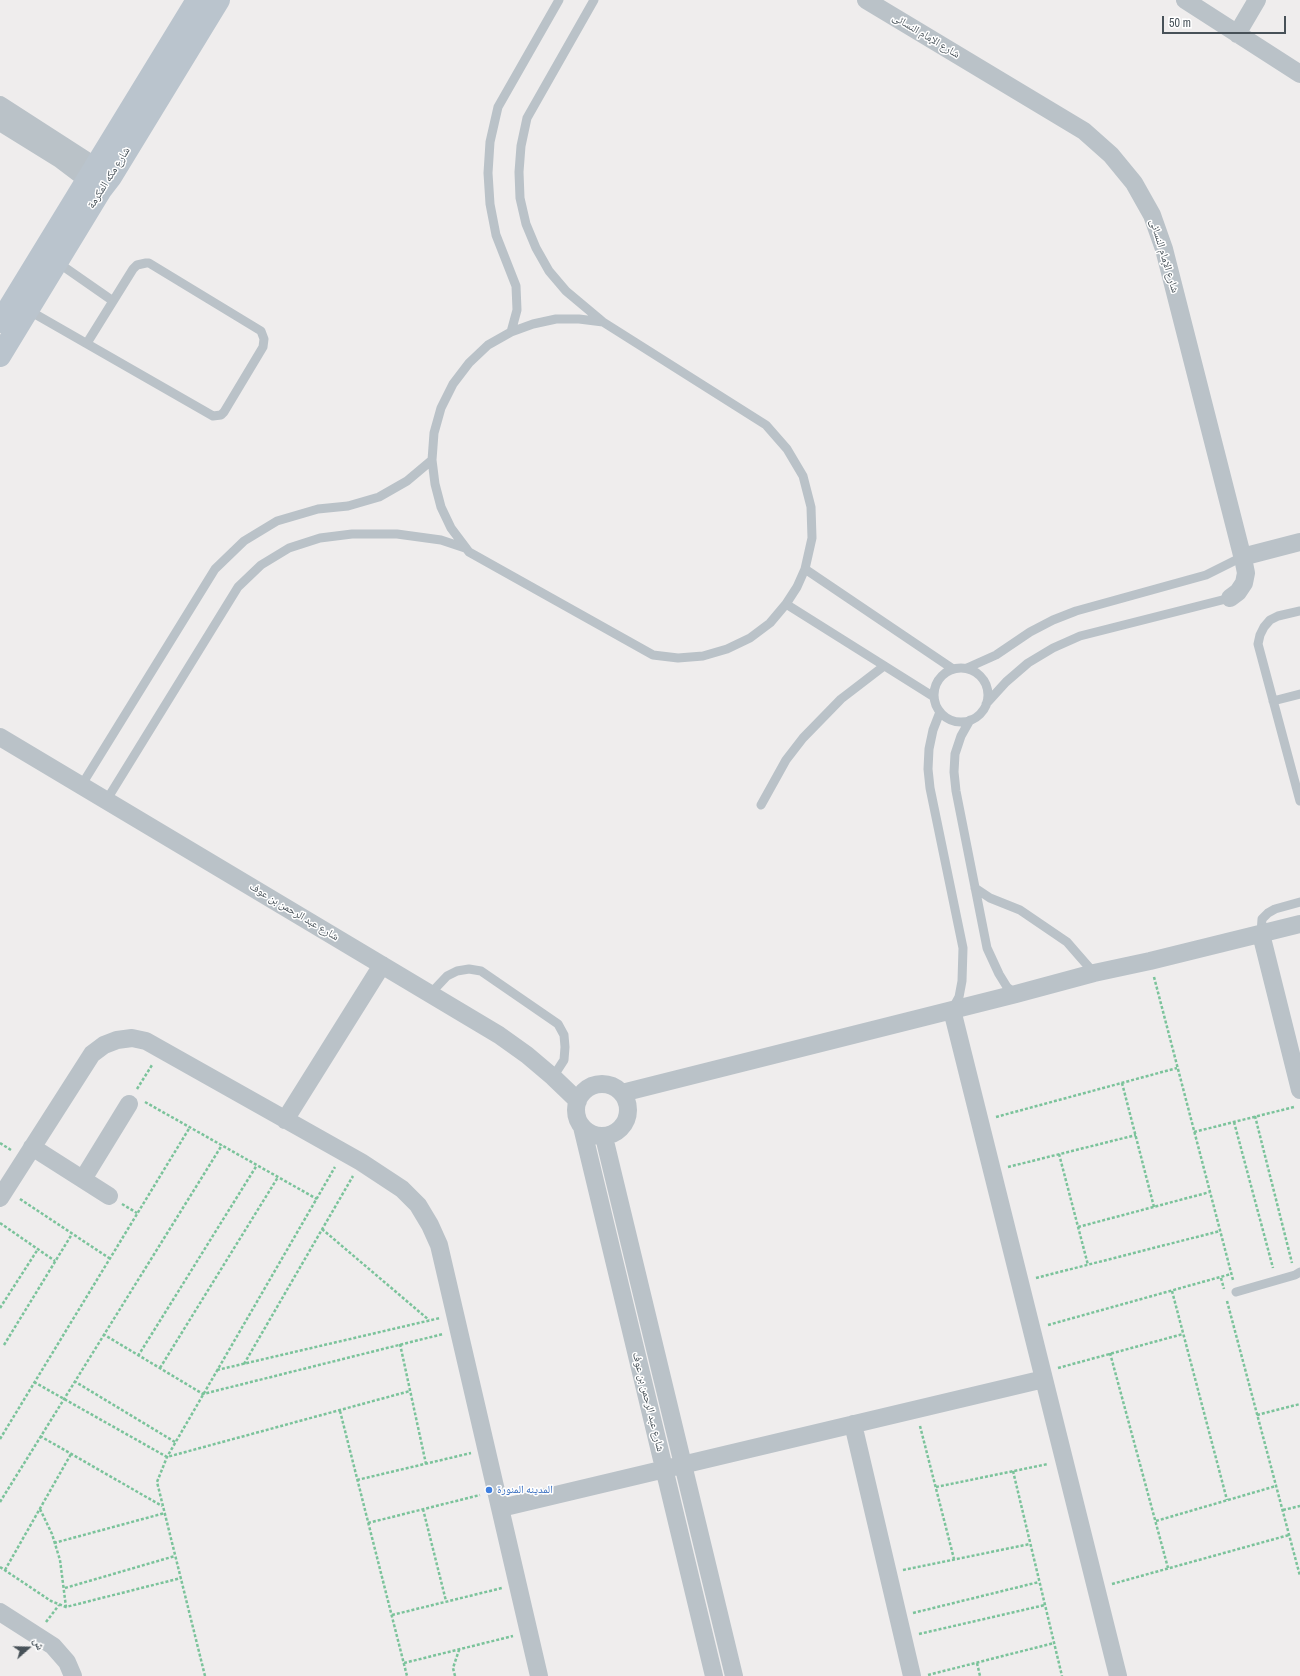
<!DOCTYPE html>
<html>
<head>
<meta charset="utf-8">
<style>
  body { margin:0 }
  #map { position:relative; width:1300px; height:1676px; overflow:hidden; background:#efeded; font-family:"Archivo Narrow","Noto Naskh Arabic",sans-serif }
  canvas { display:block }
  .north { position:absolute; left:8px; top:1628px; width:40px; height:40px; -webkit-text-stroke:3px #fff; paint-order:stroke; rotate:70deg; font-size:11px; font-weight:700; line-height:16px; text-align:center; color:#475158 }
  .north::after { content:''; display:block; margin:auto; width:14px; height:18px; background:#475158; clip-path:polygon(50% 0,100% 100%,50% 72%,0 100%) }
  .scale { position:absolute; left:1162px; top:16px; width:124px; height:18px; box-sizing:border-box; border:2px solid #475158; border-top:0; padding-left:5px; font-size:12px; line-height:14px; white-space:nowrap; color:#475158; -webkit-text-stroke:3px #fff; paint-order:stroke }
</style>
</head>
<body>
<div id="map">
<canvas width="1300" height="1676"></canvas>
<div class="north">ش</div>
<div class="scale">50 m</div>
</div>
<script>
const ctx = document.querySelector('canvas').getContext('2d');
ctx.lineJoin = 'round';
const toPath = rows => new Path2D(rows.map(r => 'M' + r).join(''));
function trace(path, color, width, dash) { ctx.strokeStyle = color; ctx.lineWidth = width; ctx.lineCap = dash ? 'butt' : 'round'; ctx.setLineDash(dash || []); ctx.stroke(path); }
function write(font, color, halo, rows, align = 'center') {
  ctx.font = font + ' "Archivo Narrow","Noto Naskh Arabic",sans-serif'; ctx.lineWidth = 3; ctx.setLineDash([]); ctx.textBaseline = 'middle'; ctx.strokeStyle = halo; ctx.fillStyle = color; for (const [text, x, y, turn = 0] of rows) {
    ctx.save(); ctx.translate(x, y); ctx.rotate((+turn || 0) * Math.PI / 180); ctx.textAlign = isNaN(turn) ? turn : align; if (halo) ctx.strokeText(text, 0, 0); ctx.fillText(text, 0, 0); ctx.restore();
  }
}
trace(toPath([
  [1154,977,1233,1280],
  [1122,1083,1154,1207],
  [137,1089,152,1065],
  [145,1102,317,1199],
  [1255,1116,1292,1263],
  [996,1117,1177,1068],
  [1234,1122,1273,1268],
  [1194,1132,1294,1107],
  [0,1143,11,1150],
  [1059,1154,1088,1265],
  [1008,1167,1136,1135],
  [20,1199,109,1258],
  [122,1204,137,1213],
  [0,1223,55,1261],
  [1078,1227,1210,1192],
  [322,1229,429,1320],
  [1036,1278,1220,1231],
  [1221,1278,1224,1289],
  [1172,1291,1227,1500],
  [1227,1301,1300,1576],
  [0,1308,38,1249],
  [1048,1325,1231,1274],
  [103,1334,203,1394,443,1334],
  [400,1344,426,1464],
  [4,1345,72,1234],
  [1110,1353,1168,1568],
  [138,1356,257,1165],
  [244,1364,353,1176],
  [160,1368,278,1177],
  [1058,1368,1183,1334],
  [217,1370,440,1318],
  [74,1381,175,1442],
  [34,1382,167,1457,410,1391],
  [340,1411,407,1676],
  [1257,1415,1300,1404],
  [920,1426,954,1559],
  [40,1436,162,1506],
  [0,1439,190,1127],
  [1013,1471,1062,1676],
  [357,1480,471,1453],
  [936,1487,1048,1464],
  [0,1502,222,1145],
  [40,1509,52,1534,60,1560,66,1607],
  [423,1509,446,1601],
  [1283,1510,1300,1506],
  [1156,1521,1276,1486],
  [368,1523,480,1495],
  [54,1543,165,1513],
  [0,1567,51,1601,66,1607,181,1578],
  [5,1570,71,1454],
  [903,1570,1030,1544],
  [1112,1584,1289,1535],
  [65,1588,175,1556],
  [913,1613,1039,1582],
  [392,1615,502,1588],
  [46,1622,59,1605],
  [919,1634,1045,1605],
  [404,1663,513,1636],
  [977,1663,980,1676],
  [928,1675,1054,1643],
  [205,1676,157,1482,167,1457,335,1167],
  [455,1676,453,1668,459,1650]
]), '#7bc39b', 2.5, [3, 2]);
trace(toPath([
  [594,0,527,118,521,146,519,172,520,198,526,224,536,248,549,271,566,291,603,322,766,425,787,449,803,476,811,507,812,538,805,569,797,587,786,604,770,623,750,638,727,649,703,656,678,658,653,655,469,552,451,528,441,507,435,484,432,460,434,433,441,408,453,384,469,363,488,345,511,332,533,324,556,319,579,319,603,322],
  [57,262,113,301],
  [28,310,213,416,221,415,224,412,263,347,264,339,261,331,149,263,146,263,137,265,133,269,87,343],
  [511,332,517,310,516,286,496,235,490,204,488,173,490,142,498,107,559,0],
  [805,569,953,669],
  [786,604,934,697],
  [1300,611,1278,616,1270,620,1264,627,1260,635,1258,644,1300,801],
  [967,668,996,655,1030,632,1053,620,1076,611,1206,575,1242,557],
  '934 695a27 27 0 1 1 54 0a27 27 0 1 1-54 0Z',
  [1273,701,1300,694],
  [986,704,1006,682,1028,663,1053,648,1080,636,1230,598],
  [940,712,933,730,929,749,928,769,930,788,963,948,962,981,959,997,952,1010],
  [970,720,961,736,955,754,954,772,956,791,987,948,999,974,1007,987,1016,994],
  [81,786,215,569,244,541,277,521,318,509,348,506,379,497,407,481,432,460],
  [106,801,238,587,261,565,289,548,320,538,352,534,397,534,441,540,465,548],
  [761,805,786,760,803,738,841,699,884,666],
  [975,888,990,898,1020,910,1067,942,1094,973],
  [1261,934,1262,919,1268,913,1275,909,1300,902],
  [431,993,447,976,457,971,469,969,481,971,558,1024,564,1035,565,1047,564,1060,553,1077],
  [1236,1292,1295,1275,1300,1272]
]), '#bac2c8', 9);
trace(toPath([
  [866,0,1084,131,1111,155,1134,183,1152,215,1164,249,1244,563,1246,573,1244,583,1238,592,1230,598],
  [1185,0,1300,74],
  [1237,34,1257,0],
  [0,105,107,174],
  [0,122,60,159,97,187],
  [1242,557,1300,542],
  [0,737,499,1035,527,1055,553,1077,578,1101],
  [1261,934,1300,1090],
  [952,1010,1118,1676],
  '576 1110a26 26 0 1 1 52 0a26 26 0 1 1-52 0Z',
  [622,1093,1016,994,1094,973,1150,961,1300,924],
  [285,1120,382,965],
  [582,1127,714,1676],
  [604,1137,734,1676],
  [32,1147,109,1196],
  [83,1179,129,1104],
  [0,1198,92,1054,104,1045,117,1040,132,1038,146,1041,361,1162,402,1189,418,1205,430,1225,439,1245,539,1676],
  [853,1424,912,1676],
  [501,1508,1044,1379],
  [0,1612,53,1646,67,1662,73,1676]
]), '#bac2c8', 18);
trace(toPath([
  [0,322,197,0],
  [0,356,101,190,111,177,219,0]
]), '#bac4cd', 22);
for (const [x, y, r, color] of [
  [489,1490,4,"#3f7fe0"]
]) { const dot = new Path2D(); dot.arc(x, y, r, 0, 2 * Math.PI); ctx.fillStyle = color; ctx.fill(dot); trace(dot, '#fff', 1.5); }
write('11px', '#475158', '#fff', [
  ["شارع الإمام النسائى",926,36,31],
  ["شارع مكه المكرمة",109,178,-58],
  ["شارع الإمام النسائى",1164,256,73],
  ["شارع عبد الرحمن بن عوف",294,912,31],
  ["شارع عبد الرحمن بن عوف",648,1402,76]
]);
write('11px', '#366cbe', '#fff', [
  ["المدينه المنورة",497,1490]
], 'left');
</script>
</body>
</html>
